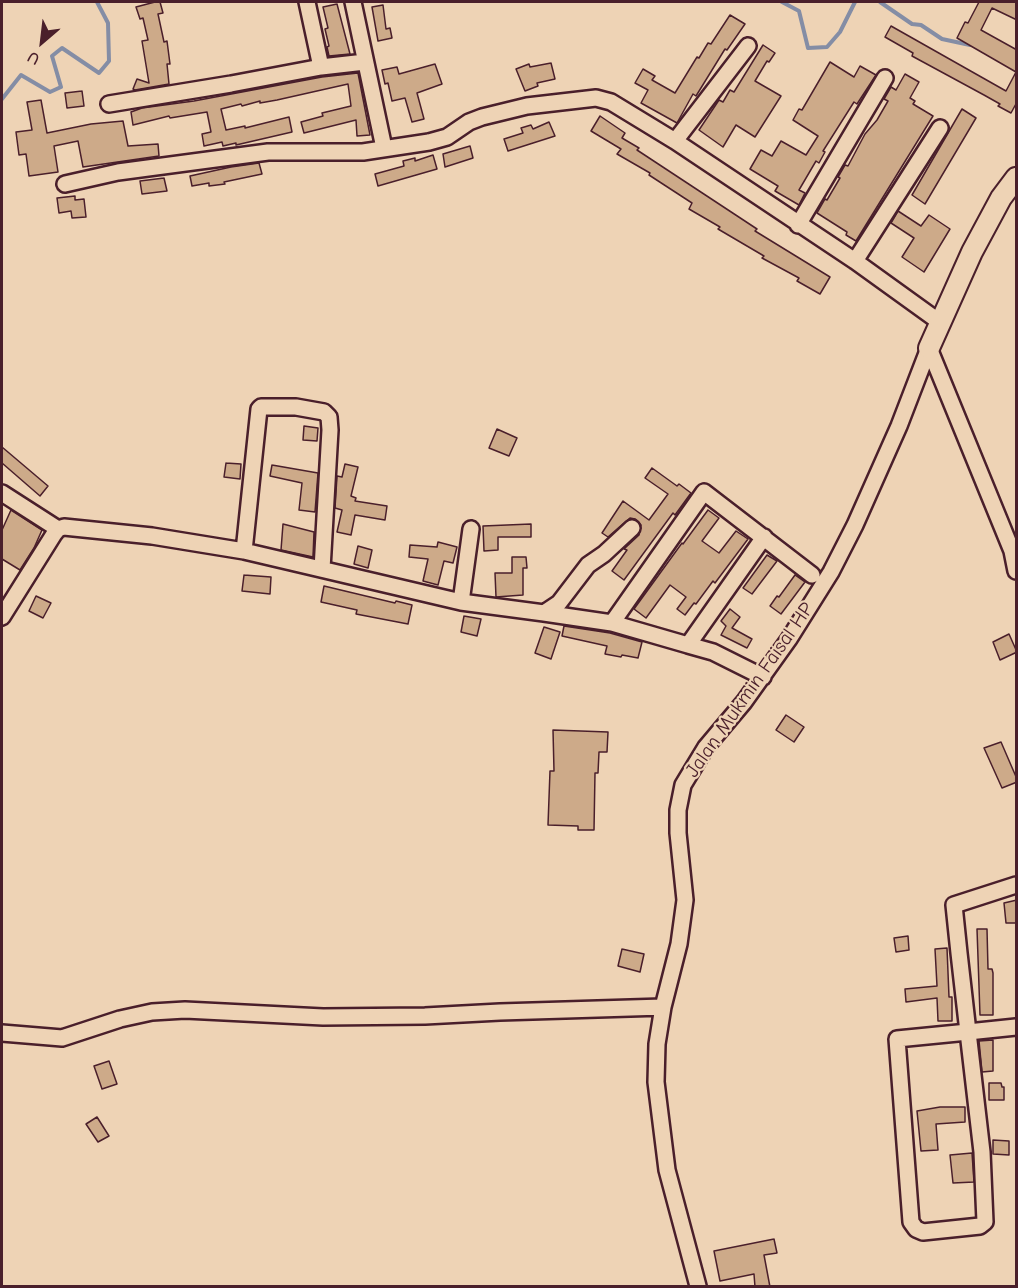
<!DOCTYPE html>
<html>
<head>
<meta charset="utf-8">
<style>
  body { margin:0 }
  #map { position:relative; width:1018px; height:1288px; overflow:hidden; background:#eed3b5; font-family:"Comic Neue",sans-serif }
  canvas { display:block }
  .frame { position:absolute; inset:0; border:3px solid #4a1f2b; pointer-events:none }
  .north { position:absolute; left:12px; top:12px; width:60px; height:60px; -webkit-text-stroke:4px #eed3b5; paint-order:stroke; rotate:208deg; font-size:16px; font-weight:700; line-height:24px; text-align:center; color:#4a1f2b }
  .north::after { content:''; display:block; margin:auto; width:21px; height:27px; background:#4a1f2b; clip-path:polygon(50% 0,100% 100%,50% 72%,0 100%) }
</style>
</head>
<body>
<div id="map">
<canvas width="1018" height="1288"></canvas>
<div class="frame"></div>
<div class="north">U</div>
</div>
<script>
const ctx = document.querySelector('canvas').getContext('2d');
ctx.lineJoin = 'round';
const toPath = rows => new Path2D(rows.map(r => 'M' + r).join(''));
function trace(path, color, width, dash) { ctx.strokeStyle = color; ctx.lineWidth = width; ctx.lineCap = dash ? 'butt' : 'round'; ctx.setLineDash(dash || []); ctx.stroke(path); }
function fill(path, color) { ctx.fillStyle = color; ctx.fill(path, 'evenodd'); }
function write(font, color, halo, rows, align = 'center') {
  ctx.font = font + ' "Comic Neue",sans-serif'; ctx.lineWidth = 4.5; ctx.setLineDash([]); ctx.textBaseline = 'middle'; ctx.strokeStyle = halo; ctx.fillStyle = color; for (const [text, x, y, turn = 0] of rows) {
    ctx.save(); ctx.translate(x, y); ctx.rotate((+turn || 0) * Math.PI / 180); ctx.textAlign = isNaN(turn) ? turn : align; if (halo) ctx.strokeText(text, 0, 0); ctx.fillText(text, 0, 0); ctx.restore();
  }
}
trace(toPath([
  [782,2,799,11,808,48,827,47,840,32,855,2],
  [880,2,912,24,921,25,942,39,970,45],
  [2,99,21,75,50,92,61,87,52,56,62,48,99,73,109,61,108,23,97,2]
]), '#848da5', 4);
const building = toPath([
  [155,2,160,2,163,13,158,14,164,42,167,41,170,64,167,64,169,84,135,90,133,89,137,79,149,83,142,41,148,40,143,18,140,19,136,7,155,2],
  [979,2,1017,2,1017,20,992,8,981,30,1017,50,1017,102,1011,113,998,106,1000,104,984,95,912,56,913,53,885,37,891,26,1006,91,1016,72,957,38,965,22,968,23,979,2],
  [337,4,350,54,329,56,327,47,329,46,325,29,328,28,323,7,337,4],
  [383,5,386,29,390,28,392,38,378,41,372,7,383,5],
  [730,15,745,24,727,50,725,49,696,96,693,94,677,123,641,103,648,90,635,83,643,69,655,76,652,80,675,93,697,57,699,58,708,43,711,44,730,15],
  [763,45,775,53,769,62,767,61,755,81,781,96,755,137,736,125,723,147,699,130,719,100,723,102,730,90,734,92,763,45],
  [830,62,854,77,860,66,876,75,857,104,854,102,823,151,825,152,819,163,816,161,799,190,805,193,799,205,775,191,778,186,750,169,761,150,772,156,781,141,806,155,818,136,793,120,799,109,802,110,830,62],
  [551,63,555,79,537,83,538,86,525,91,516,69,529,64,530,67,551,63],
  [435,64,442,84,417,93,424,119,412,122,405,98,392,101,388,83,385,84,382,70,397,67,399,74,435,64],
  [358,73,370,135,357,136,356,120,304,133,301,122,323,116,322,113,351,106,348,84,277,100,260,103,260,101,242,106,241,104,221,109,226,130,245,126,245,128,289,117,292,132,236,145,236,143,223,146,222,142,204,146,202,134,211,132,207,112,170,118,169,116,133,125,131,112,142,108,194,101,322,77,358,73],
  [905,74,919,82,910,98,915,101,913,104,933,116,856,241,846,235,847,232,817,213,825,199,827,200,840,178,838,177,845,165,848,166,865,134,877,120,888,101,884,99,891,87,896,90,905,74],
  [82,91,84,106,67,108,65,93,82,91],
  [41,100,47,133,91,124,123,121,128,146,158,144,159,156,83,167,78,141,54,146,58,172,29,176,26,154,19,155,16,132,32,130,27,102,41,100],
  [962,109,976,118,925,204,912,195,962,109],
  [600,116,625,133,622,138,639,148,637,150,757,229,755,231,830,277,820,294,797,281,799,278,762,258,764,256,718,229,720,227,689,209,692,203,649,175,650,173,617,154,621,149,591,131,600,116],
  [549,122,555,136,508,151,504,139,523,133,521,128,531,125,533,129,549,122],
  [470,146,473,158,445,167,443,154,470,146],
  [433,155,437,169,378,186,375,174,404,166,403,161,415,158,415,161,433,155],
  [259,163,262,174,224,182,225,184,209,186,209,183,192,186,190,176,231,167,259,163],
  [164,178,167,191,142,194,140,181,164,178],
  [75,196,75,200,84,199,86,217,72,218,71,211,59,213,57,198,75,196],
  [898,211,921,226,929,215,950,229,924,272,902,257,914,238,891,223,898,211],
  [304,426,318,428,317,441,303,440,304,426],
  [497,429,517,438,509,456,489,448,497,429],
  [2,447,48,486,40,496,2,463,2,447],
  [226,463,241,464,240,479,224,477,226,463],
  [345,464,358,467,351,496,356,498,355,501,387,506,385,520,355,515,351,535,337,532,342,510,335,508,337,476,342,477,345,464],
  [272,465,318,473,315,512,299,510,302,483,270,476,272,465],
  [652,468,677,486,679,484,691,493,675,515,673,513,624,580,612,571,627,550,624,549,639,535,641,525,635,519,630,518,608,537,602,533,623,501,649,520,668,494,645,478,652,468],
  [11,510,42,530,34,548,20,570,2,559,2,530,11,510],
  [708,510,719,518,702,541,719,553,736,531,748,539,715,583,713,581,696,604,694,603,685,615,677,609,686,597,670,585,646,618,634,609,682,543,683,544,708,510],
  [283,524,314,532,313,557,281,550,283,524],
  [531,524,531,537,498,537,498,550,484,551,483,526,531,524],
  [438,542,457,547,453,563,444,561,438,585,423,581,428,559,409,557,410,545,437,547,438,542],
  [358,546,372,550,368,568,354,564,358,546],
  [767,555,777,561,752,594,743,588,767,555],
  [512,557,526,557,527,568,523,568,523,595,496,597,495,573,512,573,512,557],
  [244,575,271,577,270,594,242,591,244,575],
  [795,575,805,582,781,614,770,606,777,596,779,597,795,575],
  [324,586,395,603,396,601,412,605,408,624,356,614,357,610,321,602,324,586],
  [36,596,51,603,43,618,29,611,36,596],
  [730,609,740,617,732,628,752,639,747,648,721,635,726,626,721,621,730,609],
  [464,616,481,619,477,636,461,632,464,616],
  [564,626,610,633,642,642,638,658,622,655,621,657,605,654,607,646,562,636,564,626],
  [544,627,560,632,551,659,535,653,544,627],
  [1009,634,1017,652,1000,660,993,642,1009,634],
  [786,715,804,727,794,742,776,730,786,715],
  [553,730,608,732,607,752,599,752,598,773,595,773,594,830,578,830,578,826,548,825,550,771,554,771,553,730],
  [1001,742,1017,779,1017,782,1002,788,984,748,1001,742],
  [1017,900,1017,923,1006,923,1004,903,1017,900],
  [977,929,987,929,988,969,992,969,993,973,993,1015,980,1015,977,929],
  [908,936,909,950,896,952,894,938,908,936],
  [947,948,949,997,952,997,952,1021,938,1021,937,998,906,1002,905,989,937,986,935,949,947,948],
  [622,949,644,954,640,972,618,966,622,949],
  [993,1040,993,1071,982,1072,979,1041,993,1040],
  [109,1061,117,1084,102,1089,94,1066,109,1061],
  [989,1083,1001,1083,1002,1087,1004,1087,1004,1100,989,1100,989,1083],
  [940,1107,965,1107,965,1122,936,1124,938,1150,921,1151,917,1111,940,1107],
  [97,1117,109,1136,98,1142,86,1124,97,1117],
  [993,1140,1009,1141,1009,1155,993,1154,993,1140],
  [972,1153,974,1182,953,1183,950,1155,972,1153],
  [774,1239,777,1253,764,1255,770,1287,755,1287,754,1274,720,1281,714,1251,774,1239]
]);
fill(building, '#cdaa89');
trace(building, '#4a1f2b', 1.5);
const minor = toPath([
  [307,2,321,67],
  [353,2,384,148],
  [109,104,231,84,321,67,365,62],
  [675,141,748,46],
  [65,184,118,172,268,152,363,152,429,142,447,137,469,122,482,117,527,106,596,98,611,102,675,141,855,261,941,323],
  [798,225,885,78],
  [855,261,940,128],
  [929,348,1012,551,1016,571],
  [2,493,58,529],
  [244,551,259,409,261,407,296,407,324,412,329,417,330,430,322,569],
  [461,602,471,529],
  [544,613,612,623,688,645,764,537],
  [2,617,54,534,58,529,64,527,152,536,244,551,461,602,544,613,559,603,588,565,604,554,632,528],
  [612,623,704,492,812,575],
  [688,645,713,652,763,677],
  [1016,885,954,905,959,953,968,1032,982,1152,985,1222,980,1226,923,1232,916,1229,911,1222,897,1039,968,1032,1016,1027],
  [2,1033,62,1038,120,1019,152,1012,185,1010,323,1017,425,1016,500,1012,663,1007],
  [698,1286,667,1170,656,1082,657,1044,663,1007,679,944,685,900,678,833,678,810,683,785,706,747,744,702,789,639,831,572,855,525,899,426,929,348]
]);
const tertiary = toPath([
  [929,348,972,252,1001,198,1016,178]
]);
trace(minor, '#4a1f2b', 20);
trace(tertiary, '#4a1f2b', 24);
trace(minor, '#eed3b5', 15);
trace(tertiary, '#eed3b5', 20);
write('20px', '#4a1f2b', '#eed3b5', [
  ["Jalan Mukmin Faisal HP",750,690,-55]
]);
</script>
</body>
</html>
